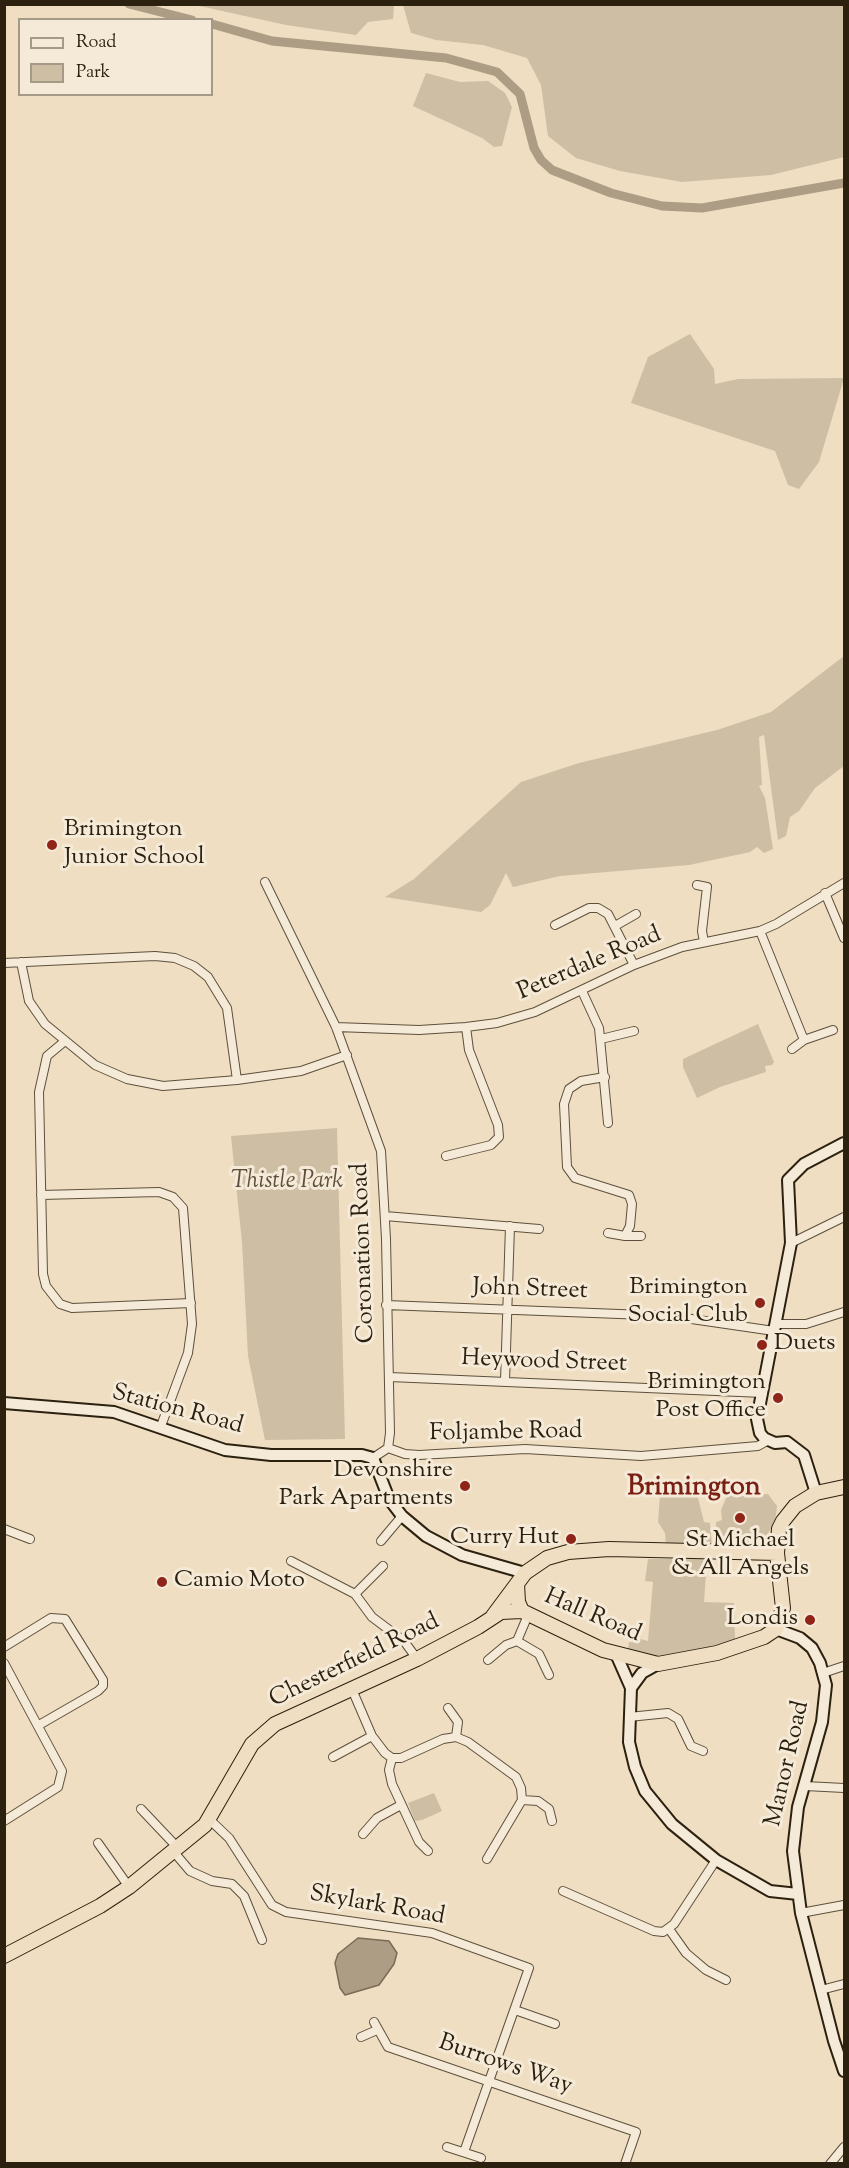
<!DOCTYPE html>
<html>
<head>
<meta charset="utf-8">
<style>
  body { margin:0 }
  #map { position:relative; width:849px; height:2168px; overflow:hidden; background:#efdec1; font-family:"Sorts Mill Goudy",serif }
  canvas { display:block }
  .frame { position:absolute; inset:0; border:6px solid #2c200f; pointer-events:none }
  .legend { position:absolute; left:18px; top:18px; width:195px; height:78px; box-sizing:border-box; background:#f5ead7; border:2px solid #a59987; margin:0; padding:8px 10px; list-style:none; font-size:18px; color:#2c200f }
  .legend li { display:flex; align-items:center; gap:12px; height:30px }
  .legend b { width:30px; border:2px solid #a59987 }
</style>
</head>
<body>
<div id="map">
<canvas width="849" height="2168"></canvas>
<div class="frame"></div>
<ul class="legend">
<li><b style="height:8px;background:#f5ead7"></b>Road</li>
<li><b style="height:16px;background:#cebea3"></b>Park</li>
</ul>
</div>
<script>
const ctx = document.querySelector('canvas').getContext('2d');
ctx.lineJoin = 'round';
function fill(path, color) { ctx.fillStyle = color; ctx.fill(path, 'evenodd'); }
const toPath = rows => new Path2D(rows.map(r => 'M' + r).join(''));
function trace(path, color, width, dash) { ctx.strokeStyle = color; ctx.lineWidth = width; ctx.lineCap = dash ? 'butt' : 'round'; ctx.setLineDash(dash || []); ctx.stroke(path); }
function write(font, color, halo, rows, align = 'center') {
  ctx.font = font + ' "Sorts Mill Goudy",serif'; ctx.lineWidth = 6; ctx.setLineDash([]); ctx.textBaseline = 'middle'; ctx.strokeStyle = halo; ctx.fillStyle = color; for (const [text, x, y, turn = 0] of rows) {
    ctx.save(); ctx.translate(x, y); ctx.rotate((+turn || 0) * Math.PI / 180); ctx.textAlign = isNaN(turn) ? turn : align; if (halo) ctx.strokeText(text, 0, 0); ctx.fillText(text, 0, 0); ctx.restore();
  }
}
fill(toPath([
  [195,5,394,4,394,5,393,19,368,22,356,35,286,25],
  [403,5,844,5,844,157,771,175,682,182,620,171,576,158,548,136,541,85,527,58,483,45,436,40,411,33],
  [426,73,460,82,488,81,505,93,512,107,502,146,494,147,482,138,413,106],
  [690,334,714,369,715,384,738,379,844,378,819,462,799,489,788,485,775,451,631,403,648,357],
  [844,656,844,766,815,788,799,811,790,817,786,836,778,840,764,735,759,737,762,785,759,786,765,798,773,849,764,853,757,847,750,852,689,865,560,876,513,887,506,873,490,905,481,912,385,897,414,879,521,782,579,763,717,730,771,712],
  [758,1024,774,1062,772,1065,765,1066,766,1072,720,1087,697,1098,683,1067,683,1059],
  [337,1128,345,1439,265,1440,248,1356,242,1242,231,1136],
  [689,1480,697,1494,704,1522,710,1523,712,1547,666,1545,665,1533,658,1522,661,1482],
  [768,1494,777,1506,775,1523,761,1543,752,1549,717,1548,716,1522,722,1520,721,1510,727,1496],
  [648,1559,703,1559,706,1575,704,1602,734,1603,735,1639,696,1651,653,1658,628,1649,629,1642,632,1642,633,1637,648,1641,653,1582,645,1581],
  [434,1793,442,1811,422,1820,415,1821,408,1803]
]), '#cebea3');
const water = toPath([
  [358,1938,389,1941,397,1953,394,1964,379,1985,345,1995,340,1988,335,1963,338,1954,358,1938]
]);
fill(water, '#ad9d84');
trace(water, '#796b55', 1.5);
trace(toPath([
  [129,4,192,20],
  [212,24,272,41,446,58,497,72,520,94,534,148,541,160,552,170,611,193,662,206,702,208,844,183]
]), '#ad9d84', 9);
const street = toPath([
  [265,882,336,1027,381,1151,386,1239,390,1433,388,1448,373,1458],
  [697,885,707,887,702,931,704,942],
  [825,893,844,938],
  [555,925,589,908,598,908,608,914,634,965],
  [615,926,636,914],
  [760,931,804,1040],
  [21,962,29,1001,45,1024,95,1065,127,1079,163,1086,237,1080,301,1071,347,1055],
  [4,963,155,956,175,958,194,966,208,977,227,1008,237,1080],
  [582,991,599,1028,608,1123],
  [336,1027,419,1030,466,1027,497,1023,535,1012,634,965,682,947,760,931,776,924,844,883],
  [601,1039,634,1031],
  [65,1041,47,1056,39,1092,43,1274,46,1286,60,1304,72,1308,191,1303],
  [792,1049,804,1040,833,1030],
  [605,1077,581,1081,569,1089,564,1104,567,1167,575,1178,629,1195,632,1204,630,1226,625,1236,608,1233],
  [446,1156,491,1145,499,1137,498,1125,469,1050,466,1027],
  [41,1195,159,1192,173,1197,183,1208,192,1324,188,1353,161,1426],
  [385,1216,539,1229],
  [625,1236,641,1236],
  [791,1243,844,1217],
  [386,1305,671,1316,774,1331],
  [776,1324,806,1324,844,1312],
  [390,1377,763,1393],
  [505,1381,510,1226],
  [388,1448,405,1454,419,1455,525,1449,641,1456,758,1446,767,1441],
  [4,1529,30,1539],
  [381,1541,402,1516],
  [291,1561,355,1594,372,1617,404,1641,417,1659],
  [355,1594,383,1566],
  [528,1615,517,1641,539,1654,549,1675],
  [4,1647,51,1618,65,1619,103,1680,103,1686,98,1691,39,1725],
  [488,1660,506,1645,517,1641],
  [4,1663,62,1771,58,1787,4,1821],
  [823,1673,844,1666],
  [351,1687,372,1736,385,1753,392,1758,401,1758,443,1739,456,1737,468,1742,516,1777,521,1788,522,1800,487,1859],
  [448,1708,458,1722,456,1737],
  [629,1717,668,1713,678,1719,691,1746,703,1751],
  [333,1757,372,1736],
  [392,1758,389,1770,392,1784,419,1842,428,1851],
  [805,1786,844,1788],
  [522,1800,538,1801,549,1809,552,1821],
  [141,1809,177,1847],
  [209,1819,229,1838,272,1905,286,1912,432,1933,529,1968,464,2152],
  [363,1834,377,1818,401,1805],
  [98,1843,129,1887],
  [173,1851,190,1871,212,1881,232,1884,244,1896,262,1940],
  [563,1891,654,1931,663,1932,674,1924,716,1860],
  [801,1913,844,1905],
  [669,1929,686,1953,706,1970,726,1980],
  [821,1990,844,1984],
  [515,2010,555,2024],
  [374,2022,388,2047,636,2132,625,2164],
  [361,2037,377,2030],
  [447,2147,481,2158],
  [830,2164,844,2147]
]);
const secondary = toPath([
  [4,1403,114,1412,225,1450,271,1455,362,1455,373,1458,389,1499,402,1516,426,1536,462,1555,525,1573],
  [816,1493,804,1455,787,1442,775,1443,764,1438,760,1433,757,1419,791,1243,788,1180,804,1164,844,1143],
  [776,1629,800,1638,812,1648,820,1663,826,1685,822,1722,798,1807,793,1851,801,1913,834,2041,844,2071],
  [616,1654,631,1688],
  [658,1664,642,1673,631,1688,629,1742,635,1767,645,1791,672,1824,716,1860,770,1891,798,1894]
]);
const highway = toPath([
  [517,1584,518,1602,522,1611,603,1650,658,1664,717,1653,764,1637,776,1629,783,1608,777,1553,779,1529,783,1521,795,1506,816,1493,844,1487],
  [493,1616,525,1573,547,1558,568,1552,609,1549,777,1553],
  [4,1956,100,1906,129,1887,205,1825,252,1744,275,1724,417,1659,478,1627,501,1612,522,1611]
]);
trace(street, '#5d503c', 10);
trace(secondary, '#2c200f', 14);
trace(highway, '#2c200f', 16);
trace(street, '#f5ead7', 8);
trace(secondary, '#f5ead7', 10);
trace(highway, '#efdec1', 14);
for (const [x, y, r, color] of [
  [52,845,6,"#8f2418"],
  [760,1303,6,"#8f2418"],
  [762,1345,6,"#8f2418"],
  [778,1398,6,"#8f2418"],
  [465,1486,6,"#8f2418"],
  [740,1518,6,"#8f2418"],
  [571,1539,6,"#8f2418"],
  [162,1582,6,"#8f2418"],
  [810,1620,6,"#8f2418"]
]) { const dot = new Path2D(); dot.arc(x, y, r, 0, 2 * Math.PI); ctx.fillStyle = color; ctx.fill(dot); trace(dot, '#f5ead7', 2); }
write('24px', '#2c200f', '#f5ead7', [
  ["Brimington",64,831,"left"],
  ["Junior School",64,859,"left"],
  ["Brimington",748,1289],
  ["Social Club",748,1317],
  ["Duets",774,1345,"left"],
  ["Brimington",766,1384],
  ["Post Office",766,1412],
  ["Devonshire",453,1472],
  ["Park Apartments",453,1500],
  ["Curry Hut",559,1539],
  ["St Michael",740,1542,"center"],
  ["& All Angels",740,1570,"center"],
  ["Camio Moto",174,1582,"left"],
  ["Londis",798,1620]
], 'right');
write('24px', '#2c200f', '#f5ead7', [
  ["Peterdale Road",590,965,-23],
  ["Coronation Road",365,1253,-92],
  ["John Street",530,1291,2],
  ["Heywood Street",544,1363,2],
  ["Station Road",177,1411,15],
  ["Foljambe Road",506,1434,-1],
  ["Hall Road",592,1617,23],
  ["Chesterfield Road",355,1662,-26],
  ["Manor Road",789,1764,-77],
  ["Skylark Road",377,1907,10],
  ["Burrows Way",505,2066,19]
]);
write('italic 24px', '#5d4f3b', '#f5ead7', [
  ["Thistle Park",287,1183]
]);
write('bold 27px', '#7a1f14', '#f5ead7', [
  ["Brimington",694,1489]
]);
</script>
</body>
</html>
